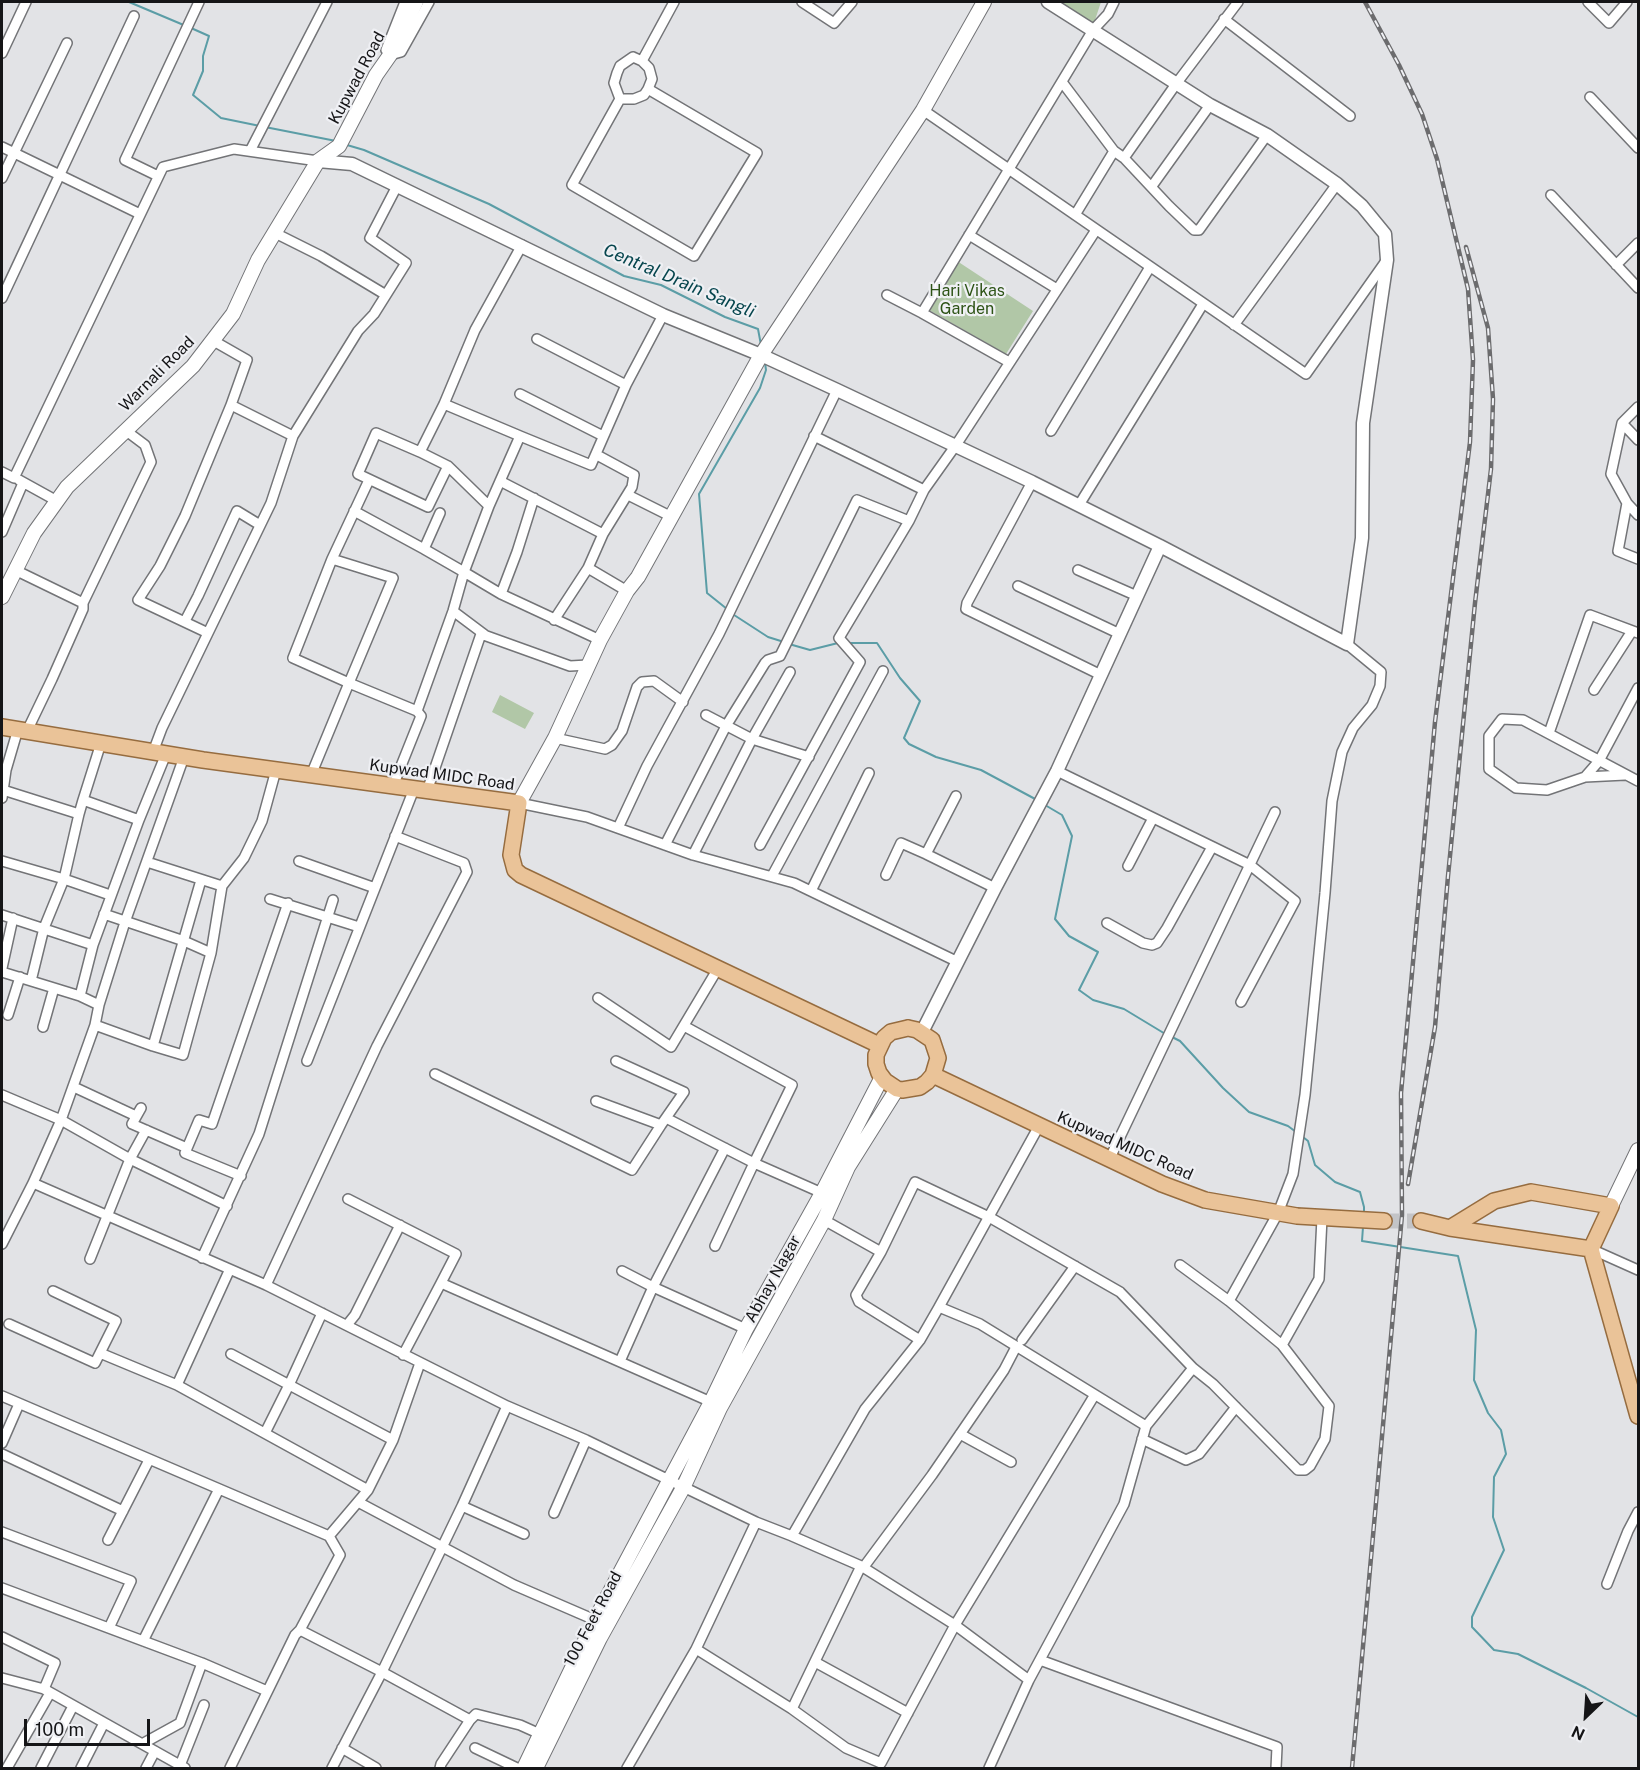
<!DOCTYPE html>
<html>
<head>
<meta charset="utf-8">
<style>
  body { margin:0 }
  #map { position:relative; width:1640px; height:1770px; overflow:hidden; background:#e2e3e6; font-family:"Public Sans",sans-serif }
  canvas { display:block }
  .frame { position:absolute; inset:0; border:3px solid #151517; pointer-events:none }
  .north { position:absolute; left:1556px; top:1686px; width:60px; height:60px; -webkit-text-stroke:4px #eff0f4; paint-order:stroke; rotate:205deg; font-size:16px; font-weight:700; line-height:24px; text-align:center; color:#151517 }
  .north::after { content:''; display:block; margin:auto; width:21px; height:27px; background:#151517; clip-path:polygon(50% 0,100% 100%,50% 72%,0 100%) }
  .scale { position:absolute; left:24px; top:1719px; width:126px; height:27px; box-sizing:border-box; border:3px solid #151517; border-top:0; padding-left:8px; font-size:18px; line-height:21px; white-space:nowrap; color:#151517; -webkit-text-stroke:4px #eff0f4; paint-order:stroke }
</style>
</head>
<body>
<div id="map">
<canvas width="1640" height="1770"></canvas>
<div class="frame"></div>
<div class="north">N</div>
<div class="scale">100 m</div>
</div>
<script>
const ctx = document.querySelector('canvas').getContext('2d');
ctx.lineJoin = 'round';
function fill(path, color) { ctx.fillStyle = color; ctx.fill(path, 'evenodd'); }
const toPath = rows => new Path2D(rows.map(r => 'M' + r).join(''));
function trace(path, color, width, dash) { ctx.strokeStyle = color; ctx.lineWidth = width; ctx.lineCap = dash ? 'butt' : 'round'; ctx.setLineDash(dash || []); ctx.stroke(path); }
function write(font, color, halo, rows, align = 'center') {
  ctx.font = font + ' "Public Sans",sans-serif'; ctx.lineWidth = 4.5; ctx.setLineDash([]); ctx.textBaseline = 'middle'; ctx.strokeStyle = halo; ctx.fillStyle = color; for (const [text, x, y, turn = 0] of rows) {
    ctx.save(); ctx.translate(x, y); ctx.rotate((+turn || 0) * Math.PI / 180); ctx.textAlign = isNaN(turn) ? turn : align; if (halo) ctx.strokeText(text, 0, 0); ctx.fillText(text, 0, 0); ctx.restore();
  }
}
fill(toPath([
  [1051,2,1101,2,1093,26],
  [957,261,1033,311,1006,354,929,310],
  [500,695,534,713,525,729,492,712]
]), '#b1c7a7');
trace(toPath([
  [129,2,186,26],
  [191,28,209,36,203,56,203,71,193,95,221,118,260,126],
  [265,127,336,141],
  [347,145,364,150,489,204,624,276,661,285,725,317,758,329,761,345],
  [727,609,707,593,699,494,760,388,766,370,765,363],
  [731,613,768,637,784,642],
  [847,643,877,643,900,678,920,701,904,738,909,744,936,757,981,770,1037,800],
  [789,644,810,650,838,643],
  [1045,805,1062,815,1072,836,1055,919,1069,936,1098,952,1079,990,1093,1000,1124,1009,1167,1035],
  [1172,1037,1180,1041,1223,1088,1249,1112,1288,1126,1296,1132],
  [1303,1137,1308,1141,1315,1165,1335,1182,1360,1192,1364,1207,1364,1215],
  [1363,1227,1362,1241,1458,1256,1476,1330,1474,1380,1488,1413,1501,1430,1506,1454,1494,1477,1493,1517,1504,1550,1472,1617,1472,1627,1494,1650,1518,1654,1586,1688,1638,1717]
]), '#5b9da6', 2);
trace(toPath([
  [1384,1221,1421,1221]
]), '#c3c4c7', 15, [15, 8]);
const minor = toPath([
  [802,2,834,23,852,2],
  [1588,2,1609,23,1627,2],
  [1224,19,1350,116],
  [386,50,405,2],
  [2,53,26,2],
  [390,55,401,52,429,2],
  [633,57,642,61,649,68,652,79,648,89,757,153,694,256,572,185,620,99,614,83,617,73,620,66,633,57],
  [642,61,674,2],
  [1062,82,1114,151],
  [1590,97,1638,148],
  [620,99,634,99,644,95,648,89],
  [923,110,1306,374,1386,261],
  [2,147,140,214],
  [250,151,327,2],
  [1124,158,1169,206,1194,230,1199,230,1267,135],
  [158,176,125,160,199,2],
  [2,178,67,43],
  [1152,186,1210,105],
  [1551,195,1638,288],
  [1075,215,1114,151,1124,158,1176,84,1238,2],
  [275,233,321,256,386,295],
  [969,235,1057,289],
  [1616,265,1638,243],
  [887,295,922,313],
  [2,298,134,16],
  [1234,325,1337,184],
  [537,339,626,385],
  [212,340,247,360,231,405,293,436],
  [1009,362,922,313,1093,30,1108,14,1114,2],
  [520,394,603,436],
  [444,404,520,436,489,506,448,466,420,452,444,404,475,330,522,245],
  [1622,423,1638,407],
  [1051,431,1150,267],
  [520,436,591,465,626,385,663,315],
  [814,436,924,490,956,445,1096,230],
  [1638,440,1622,423,1611,474,1627,503,1618,551,1638,559],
  [420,452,376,433,358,474,428,507,448,466],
  [2,472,14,478,163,167,234,149,318,161],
  [19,480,57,501],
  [500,481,603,534,632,487,634,475,597,455],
  [1032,482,967,603,966,609,1101,675],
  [628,495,672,517],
  [1627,503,1638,515],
  [1079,505,1203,304],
  [354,511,424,549,440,513],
  [2,532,23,483],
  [603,534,588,568,627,591],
  [424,549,464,572,489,506],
  [332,559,393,578,349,683,293,658,332,559],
  [332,559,369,480],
  [15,570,83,603],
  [1078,570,1137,596],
  [1018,586,1120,634],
  [501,594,517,552,534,498],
  [453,611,485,635],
  [554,620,588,568],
  [185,621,198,596,237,511,260,525],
  [208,633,138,600,160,566,185,516,231,405],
  [1594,690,1632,631],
  [417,711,453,611,464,572,501,594,600,640],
  [706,715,752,739,809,757],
  [27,731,52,679,83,609,83,603,151,462,145,445,125,430],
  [1549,733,1590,615,1638,633],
  [555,738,605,749,612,745,622,731,637,687,642,682,654,681,683,702],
  [153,752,162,728,271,503,293,436,358,331,374,314,406,263,370,238,397,186],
  [1057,771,1250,865,1295,901,1241,1002],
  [311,775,349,683,417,711,421,716,393,786],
  [1625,775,1585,777,1547,790,1516,788,1489,769,1489,736,1502,719,1523,720,1638,781],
  [1585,777,1599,761,1638,688],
  [3,790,79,814,83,800,139,820,166,754],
  [427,791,481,634,570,666,588,665],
  [956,796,926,854,995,888],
  [2,798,6,770,18,729],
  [83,800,101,743],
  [519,803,587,817,693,855,794,883,958,962],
  [79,814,64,879,110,895],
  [618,828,647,766,719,634,837,390],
  [665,845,726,726,765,663,768,660,780,656,857,500,909,521,924,490],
  [760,845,860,662,839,638,909,521],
  [693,855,752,739,790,672],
  [2,861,64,879,44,928,31,981],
  [299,861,375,888],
  [147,862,222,886],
  [1128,866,1153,818],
  [886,875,901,843,926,854],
  [772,876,883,671],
  [811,891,869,773],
  [270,899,359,927],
  [104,914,184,941,211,953,222,886,244,858,262,821,276,770],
  [2,915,93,945],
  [1107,923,1143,943,1152,945,1157,943,1167,928,1212,847],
  [2,968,13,918],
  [2,972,80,996,99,1005,95,1025,153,1046,183,1055,211,953],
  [80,996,93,945,139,820],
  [598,998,671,1047,717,970],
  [99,1005,125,922,184,757],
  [8,1015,20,977],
  [43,1027,54,988],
  [153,1046,201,880],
  [307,1061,414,789],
  [435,1074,632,1170,661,1125],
  [76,1088,136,1116],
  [2,1095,61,1120,130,1159,227,1206],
  [596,1101,661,1125,684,1092,616,1061],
  [141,1108,132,1124,187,1148],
  [666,1118,754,1163,792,1085,684,1026],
  [1109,1160,1275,812],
  [241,1176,185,1153,199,1120,212,1124,288,903],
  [33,1183,266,1285,507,1406,586,1440,756,1522,792,1536,861,1566,955,1625,1029,1680,1124,1504,1146,1426,1193,1368],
  [348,1199,456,1254,441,1283,711,1402],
  [824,1220,881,1252],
  [2,1244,33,1183,61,1120,95,1025],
  [715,1246,754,1163,822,1193],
  [1591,1249,1638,1270],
  [202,1258,259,1134,333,900],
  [90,1259,130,1159,146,1130],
  [1180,1265,1229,1301,1282,1345,1319,1279,1322,1218],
  [622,1271,653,1287,725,1148],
  [266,1285,377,1046,467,872,464,863,395,836],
  [1229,1301,1278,1213,1293,1174,1305,1095,1325,893,1332,801,1342,752,1353,728,1372,705,1380,686,1381,672,1347,644],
  [939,1307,1039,1126],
  [9,1324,95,1363,116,1321,53,1291],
  [347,1325,355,1315,400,1225],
  [920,1340,859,1302,856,1295,881,1252,915,1182,989,1217,1120,1292,1193,1368,1213,1384,1298,1470,1305,1470,1310,1466,1325,1439,1329,1406,1282,1345],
  [1022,1340,1075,1266],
  [100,1353,177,1385,368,1490,393,1440,420,1363],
  [231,1354,393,1440],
  [403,1355,441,1283],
  [621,1359,653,1287,746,1329],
  [177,1385,229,1271],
  [2,1396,329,1536,368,1490],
  [265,1433,289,1385,322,1313],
  [960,1434,1011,1462],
  [1142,1439,1186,1460,1199,1454,1236,1407],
  [2,1443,19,1404],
  [2,1454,123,1511],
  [358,1502,514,1585,595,1620],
  [462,1506,524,1534],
  [554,1513,586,1440],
  [756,1522,696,1649,792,1709,861,1566],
  [2,1532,131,1581,109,1628],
  [792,1536,865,1409,920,1340,939,1307,980,1324,1146,1426],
  [108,1540,149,1460],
  [863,1568,932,1475,1004,1370,1016,1347],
  [1607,1584,1628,1531,1638,1512],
  [2,1588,202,1663,267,1691],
  [300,1630,382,1672,470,1720],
  [2,1637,55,1663,44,1689,185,1768],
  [143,1641,219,1489],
  [1040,1660,1277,1747,1276,1768],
  [815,1662,908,1713],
  [2,1678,44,1689],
  [792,1709,846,1748,881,1763,955,1625,1094,1396],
  [142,1744,180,1723,202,1663],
  [342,1748,376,1768],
  [475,1748,517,1768],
  [7,1768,50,1693],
  [41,1768,73,1706],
  [81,1768,104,1723],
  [146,1768,155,1751],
  [179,1768,204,1705],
  [230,1768,295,1635,300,1630,340,1555,329,1536],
  [332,1768,382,1672,462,1506,507,1406],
  [440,1768,441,1764,470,1720,476,1714,520,1725,540,1734],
  [627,1768,696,1649],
  [989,1768,1029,1680]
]);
const tertiary = toPath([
  [318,161,352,164,663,315,761,355,837,390,1032,482,1160,546],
  [921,1034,995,888,1057,771,1160,546,1347,644,1362,538,1363,423,1387,260,1385,234,1362,206,1337,184,1267,135,1210,105,1048,2]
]);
const secondary = toPath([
  [2,597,34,533,67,487,193,366,233,314,258,260,318,161,339,146,376,75,390,55,416,2],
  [519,803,555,738,600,640,627,591,638,577,761,355,923,110,984,2],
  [1611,1206,1638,1150],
  [524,1768,595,1620,711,1402,746,1329,822,1193,882,1077],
  [536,1768,600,1638,683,1488,720,1408,824,1220,848,1167,897,1089]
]);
const primary = toPath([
  [2,727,203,760,519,803,511,855,515,870,521,875,879,1045],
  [908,1028,917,1030,932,1040,938,1058,933,1075,927,1082,920,1087,902,1090,897,1089,885,1081,879,1073,876,1064,876,1055,884,1038,891,1032,908,1028],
  [933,1075,1162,1184,1205,1200,1297,1216,1384,1221],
  [1421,1221,1450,1228,1494,1201,1531,1192,1611,1206,1591,1249,1638,1416],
  [1450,1228,1591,1249]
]);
trace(minor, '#737477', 12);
trace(tertiary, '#737477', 15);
trace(secondary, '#737477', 16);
trace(primary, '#966c3f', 18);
trace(minor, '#fff', 9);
trace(tertiary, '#fff', 12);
trace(secondary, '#fff', 14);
trace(primary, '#eac398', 15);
const rail = toPath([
  [1408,1184,1435,1027,1448,876,1475,603,1491,469,1493,399,1488,328,1466,247],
  [1352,1768,1402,1215,1401,1093,1435,722,1470,442,1473,360,1468,289,1437,159,1422,114,1399,65,1365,2]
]);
trace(rail, '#6c6c6e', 4.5);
trace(rail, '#eff0f4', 2, [7]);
write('16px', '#151517', '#eff0f4', [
  ["Kupwad Road",357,78,-62],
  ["Warnali Road",157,374,-45],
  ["Kupwad MIDC Road",442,775,8],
  ["Kupwad MIDC Road",1125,1146,24],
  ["Abhay Nagar",773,1279,-61],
  ["100 Feet Road",593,1619,-62]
]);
write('16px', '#2d5316', '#eff0f4', [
  ["Hari Vikas",967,291],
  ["Garden",967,309]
]);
write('italic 18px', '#07464e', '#eff0f4', [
  ["Central Drain Sangli",679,281,23]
]);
</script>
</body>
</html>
